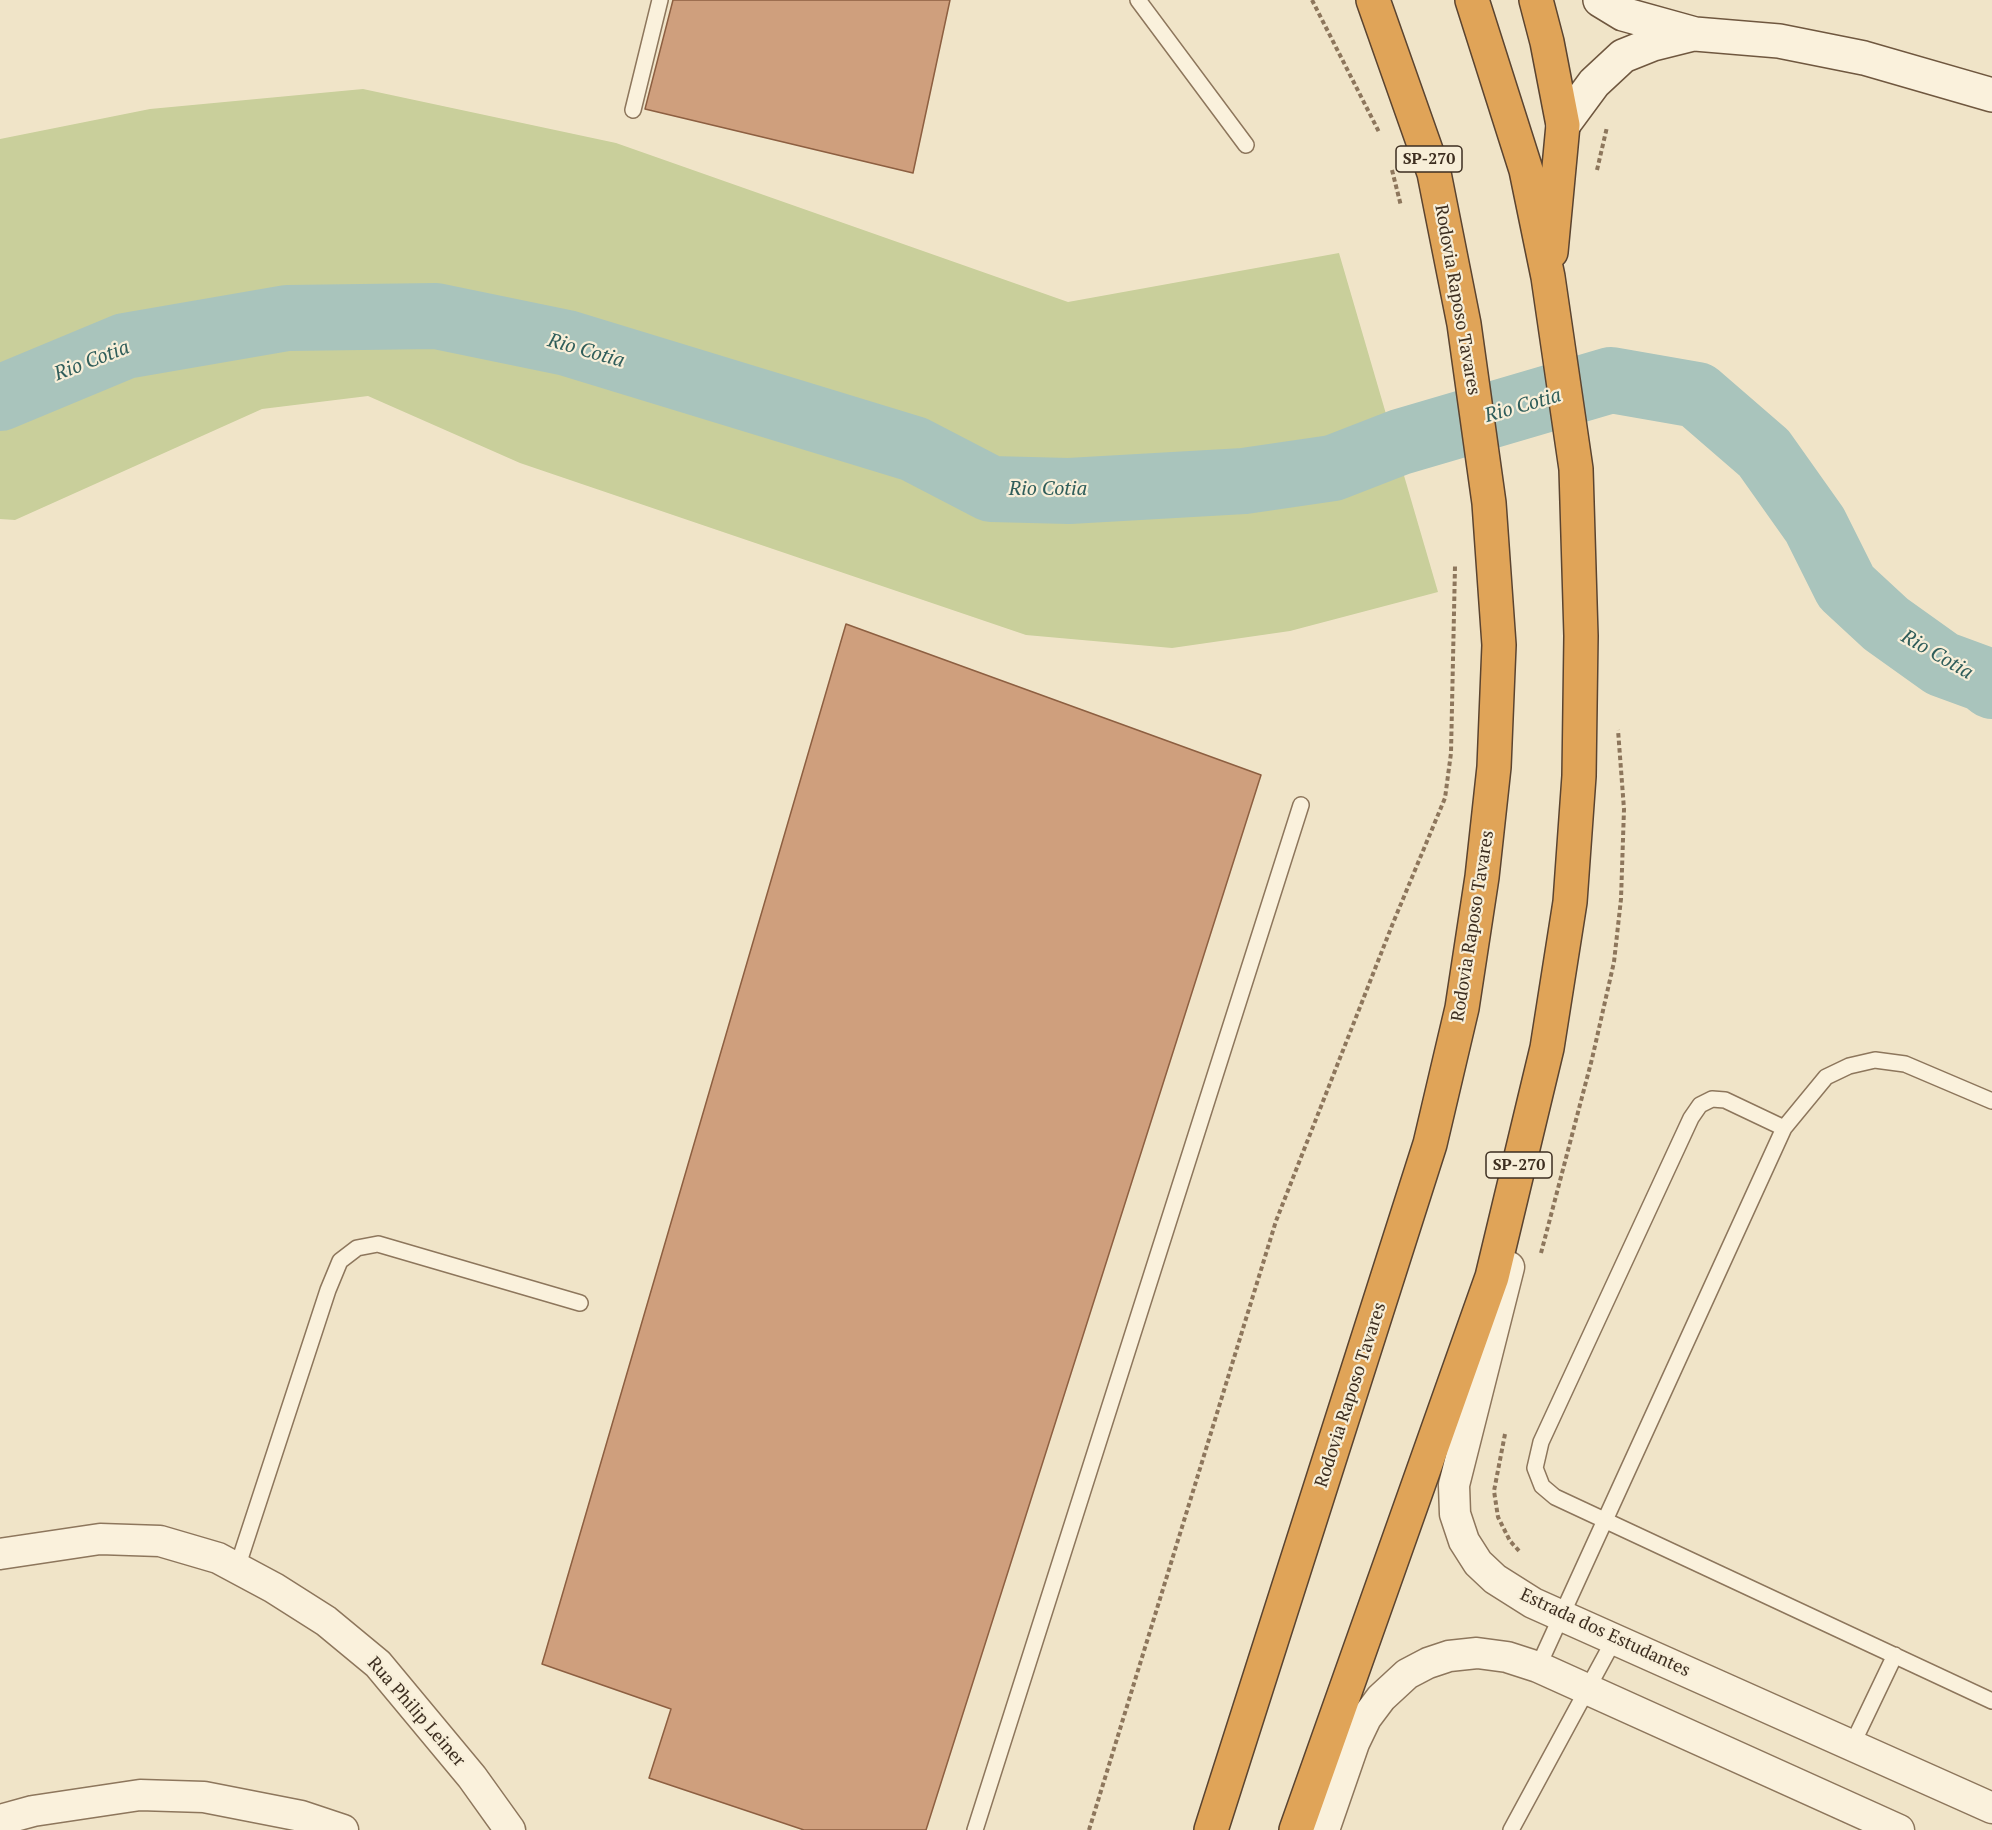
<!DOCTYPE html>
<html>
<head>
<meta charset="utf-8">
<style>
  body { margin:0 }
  canvas { display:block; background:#f0e4c8 }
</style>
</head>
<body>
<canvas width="1992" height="1830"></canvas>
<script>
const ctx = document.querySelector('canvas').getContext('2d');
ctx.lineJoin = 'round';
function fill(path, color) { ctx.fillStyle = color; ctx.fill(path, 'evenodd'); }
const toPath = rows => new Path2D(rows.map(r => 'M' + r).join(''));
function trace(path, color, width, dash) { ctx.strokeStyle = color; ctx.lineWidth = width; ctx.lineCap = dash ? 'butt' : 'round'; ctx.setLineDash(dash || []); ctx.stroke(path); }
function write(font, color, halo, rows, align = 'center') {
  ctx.font = font + ' "PT Serif",serif'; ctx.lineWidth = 4.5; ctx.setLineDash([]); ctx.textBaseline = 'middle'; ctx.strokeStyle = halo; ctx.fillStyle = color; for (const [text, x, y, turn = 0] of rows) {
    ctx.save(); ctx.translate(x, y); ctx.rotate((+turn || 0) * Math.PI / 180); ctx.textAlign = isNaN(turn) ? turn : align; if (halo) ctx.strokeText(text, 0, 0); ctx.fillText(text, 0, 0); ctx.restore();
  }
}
fill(toPath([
  [363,89,616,143,1068,302,1339,253,1438,592,1290,631,1172,648,1026,635,520,463,368,396,262,409,15,520,0,519,0,139,150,109]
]), '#c9cf9b');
trace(toPath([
  [0,398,125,346,287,318,436,316,567,343,914,449,991,489,1069,491,1244,481,1333,468,1400,442,1611,380,1697,395,1764,453,1815,525,1846,587,1886,624,1942,664,1983,679,1992,686]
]), '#a9c4bc', 66);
const building = toPath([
  [673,0,950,0,913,173,645,109,673,0],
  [846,624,1261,775,926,1830,804,1830,649,1778,671,1709,542,1664,846,624]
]);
fill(building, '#cf9f7d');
trace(building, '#8d5f41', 1.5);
const service = toPath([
  [1138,0,1246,145],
  [633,110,660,0],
  [1784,1128,1725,1100,1712,1099,1700,1105,1691,1118,1541,1442,1535,1468,1542,1486,1555,1497,1992,1701],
  [237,1568,328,1290,340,1261,357,1248,378,1244,580,1303],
  [1538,1667,1784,1128,1826,1077,1849,1066,1875,1060,1905,1064,1992,1101],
  [1852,1745,1895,1655],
  [975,1830,1301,805],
  [1511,1830,1615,1638]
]);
const minor = toPath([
  [1509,1267,1454,1485,1455,1514,1464,1541,1478,1563,1495,1579,1533,1603,1992,1808],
  [0,1554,100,1539,160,1541,218,1558,274,1588,326,1621,378,1664,472,1777,510,1830],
  [0,1820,33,1811,140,1795,204,1797,301,1816,343,1830],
  [1324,1830,1354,1743,1366,1718,1381,1698,1407,1674,1428,1663,1449,1656,1477,1653,1507,1657,1538,1667,1899,1830]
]);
const secondary = toPath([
  [1600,0,1623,14,1695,34,1779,41,1864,58,1992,95],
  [1563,125,1594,83,1623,56,1653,44,1693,34]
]);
const motorway = toPath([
  [1536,0,1547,42,1563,125,1551,252],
  [1211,1830,1430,1144,1462,1008,1482,877,1494,767,1499,645,1489,503,1464,324,1434,173,1373,0],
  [1296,1830,1492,1277,1547,1048,1570,902,1579,776,1581,636,1576,469,1548,277,1526,170,1472,0]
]);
trace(service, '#8d765c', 18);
trace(minor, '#8d765c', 33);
trace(secondary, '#6f573f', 36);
trace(motorway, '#5b4430', 36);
trace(toPath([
  [1312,0,1379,132],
  [1392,170,1401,206],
  [1597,170,1607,127],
  [1541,1253,1592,1059,1614,962,1621,899,1624,809,1618,730],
  [1505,1434,1494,1491,1498,1517,1510,1541,1521,1553],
  [1089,1830,1276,1221,1393,923,1445,798,1451,753,1455,566]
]), '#8d765c', 4, [4.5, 3]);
trace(service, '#faf1dc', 15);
trace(minor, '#faf1dc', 30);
trace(secondary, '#faf1dc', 33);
trace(motorway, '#e0a458', 33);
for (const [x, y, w] of [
  [1429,159,66],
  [1519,1165,66]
]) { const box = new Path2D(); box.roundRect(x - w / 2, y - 13, w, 26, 4.5); ctx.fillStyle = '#f7eed8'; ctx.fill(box); trace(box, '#3d2e20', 1.5); }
write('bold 16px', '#3d2e20', null, [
  ["SP-270",1429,159],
  ["SP-270",1519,1165]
]);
write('18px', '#3d2e20', '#f7eed8', [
  ["Rodovia Raposo Tavares",1457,300,80],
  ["Rodovia Raposo Tavares",1473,926,-81],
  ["Rodovia Raposo Tavares",1351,1395,-72],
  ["Estrada dos Estudantes",1605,1633,25],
  ["Rua Philip Leiner",416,1712,49]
]);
write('italic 20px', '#2f5d5a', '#f7eed8', [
  ["Rio Cotia",586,351,16],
  ["Rio Cotia",92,361,-21],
  ["Rio Cotia",1523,406,-16],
  ["Rio Cotia",1048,489],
  ["Rio Cotia",1937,655,30]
]);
</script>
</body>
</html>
